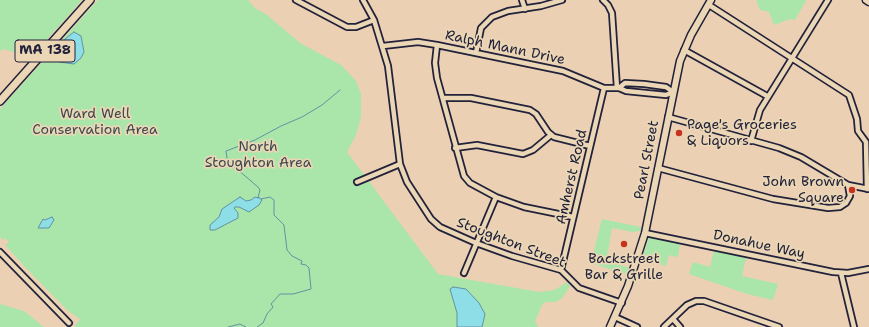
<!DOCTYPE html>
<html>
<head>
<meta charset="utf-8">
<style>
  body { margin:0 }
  canvas { display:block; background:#ecd0b4 }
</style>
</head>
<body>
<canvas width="869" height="327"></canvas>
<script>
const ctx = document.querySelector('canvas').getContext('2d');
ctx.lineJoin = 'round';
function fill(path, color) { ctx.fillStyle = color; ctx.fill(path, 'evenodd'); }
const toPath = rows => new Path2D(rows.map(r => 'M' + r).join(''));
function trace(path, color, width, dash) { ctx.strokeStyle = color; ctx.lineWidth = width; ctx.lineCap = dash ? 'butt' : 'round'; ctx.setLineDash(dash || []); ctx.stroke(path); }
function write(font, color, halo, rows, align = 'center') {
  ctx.font = font + ' "Shantell Sans",sans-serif'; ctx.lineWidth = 3.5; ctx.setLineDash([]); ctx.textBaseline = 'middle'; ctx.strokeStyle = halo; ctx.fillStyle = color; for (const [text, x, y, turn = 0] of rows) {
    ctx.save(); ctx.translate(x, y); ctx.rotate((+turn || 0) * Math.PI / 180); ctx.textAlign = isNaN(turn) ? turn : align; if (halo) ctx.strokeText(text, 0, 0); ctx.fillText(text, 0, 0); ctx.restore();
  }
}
fill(toPath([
  [0,0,82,0,27,62,17,53,4,49,0,51],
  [98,0,248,0,255,8,267,15,300,43,341,65,356,81,361,94,361,117,356,135,347,152,438,274,539,292,555,290,567,282,570,286,567,291,562,298,556,302,545,302,542,305,535,321,538,327,74,327,80,319,67,310,25,267,5,245,9,242,5,238,3,240,0,237,0,109],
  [756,0,805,0,806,1,795,20,790,19,774,25,769,12,760,10],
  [602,219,641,227,640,231,633,232,612,228,606,262,627,267,629,270,628,275,591,263],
  [649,236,680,243,678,257,669,255,666,266,642,259],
  [714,251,746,258,742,276,778,284,773,300,747,294,689,274,693,262,710,267],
  [0,304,24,311,44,327,0,327]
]), '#aae5aa');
const water = toPath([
  [74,32,81,36,84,52,81,58,74,64,59,62,55,56,56,51,62,46,65,39,74,32],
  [240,197,246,201,251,200,255,197,260,198,262,200,259,205,249,212,239,207,235,207,234,208,238,213,238,218,215,230,210,230,210,225,219,217,222,209,240,197],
  [52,217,54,220,49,228,38,228,43,219,45,220,52,217],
  [453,287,466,289,479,303,485,314,482,327,457,327,457,313,450,289,453,287]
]);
fill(water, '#8ddee7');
trace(water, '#6293a2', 1);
trace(toPath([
  [258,198,260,190,258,187,231,164,227,158,226,151,255,140,281,126,302,117,322,105,340,90],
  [228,327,240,324,246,327],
  [257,327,263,323,267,314,273,307,271,304,280,294,293,294,311,289,309,268,306,265,301,264,302,261,292,256,287,250,284,225,274,215,274,200,270,197,261,199]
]), '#6293a2', 1);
const minor = toPath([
  [296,0,347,27,356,27,374,20],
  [363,0,374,20,388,66,400,164,407,182,431,219,440,227,476,243,512,256,561,270,579,288,622,303],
  [522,0,525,9],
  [603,0,608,5,612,13,617,88],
  [709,5,849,95,857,119,858,131,866,142,867,189],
  [437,45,435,63,437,78,464,176,470,183,496,197,524,207,573,217],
  [383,46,418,42,437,45,563,71,604,88,619,88,626,91,666,95,673,92],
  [684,50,767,96],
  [476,53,481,28,492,17,508,11,541,6,562,0],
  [619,88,625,83,644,84,666,87,673,92],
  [443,98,471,98,530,110,536,114,548,132,554,137,590,146],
  [668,117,779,148,801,157,848,185,869,189],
  [751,141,760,110,828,0],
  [455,148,477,145,523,154,533,150,551,135],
  [658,168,773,199,828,208,840,207,846,203,850,196,848,185],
  [357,182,400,164],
  [645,233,833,272,848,273,869,269],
  [0,252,69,323],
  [561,270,604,88],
  [464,273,496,197],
  [841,273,854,327],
  [615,317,637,327],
  [673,319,680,327],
  [664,327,687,305,696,301,704,301,779,327]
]);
const secondary = toPath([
  [866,0,869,2],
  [610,327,628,286,645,233,680,61,691,35,711,0]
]);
const primary = toPath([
  [0,101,90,0]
]);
trace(minor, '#22223b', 8);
trace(secondary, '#22223b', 9);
trace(primary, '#22223b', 10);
trace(minor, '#ebd7b5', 4.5);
trace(secondary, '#ebd7b5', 6);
trace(primary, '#ebd7b5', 7);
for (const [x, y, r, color] of [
  [679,133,4,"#c8321e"],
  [852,190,4,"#c8321e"],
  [624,244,4,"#c8321e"]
]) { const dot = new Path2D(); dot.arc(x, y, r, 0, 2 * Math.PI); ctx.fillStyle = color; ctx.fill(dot); trace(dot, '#ebd7b5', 1.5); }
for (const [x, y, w] of [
  [45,51,60]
]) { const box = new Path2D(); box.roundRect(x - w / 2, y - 11, w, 22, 3); ctx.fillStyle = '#ebd7b5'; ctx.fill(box); trace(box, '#22223b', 1); }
write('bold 13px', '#22223b', null, [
  ["MA 138",45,51]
]);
write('14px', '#22223b', '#ebd7b5', [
  ["Ralph Mann Drive",505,48,12],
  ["Pearl Street",647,160,-79],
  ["Amherst Road",572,177,-77],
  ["Stoughton Street",511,243,21],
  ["Donahue Way",759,245,12]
]);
write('14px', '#3d4951', '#ebd7b5', [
  ["Ward Well",95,114],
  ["Conservation Area",95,130],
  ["North",258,147],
  ["Stoughton Area",258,163]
]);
write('14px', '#22223b', '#ebd7b5', [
  ["Page's Groceries",687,125],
  ["& Liquors",687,141],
  ["John Brown",844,182,"right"],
  ["Square",844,198,"right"],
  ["Backstreet",624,259,"center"],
  ["Bar & Grille",624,275,"center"]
], 'left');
</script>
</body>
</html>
